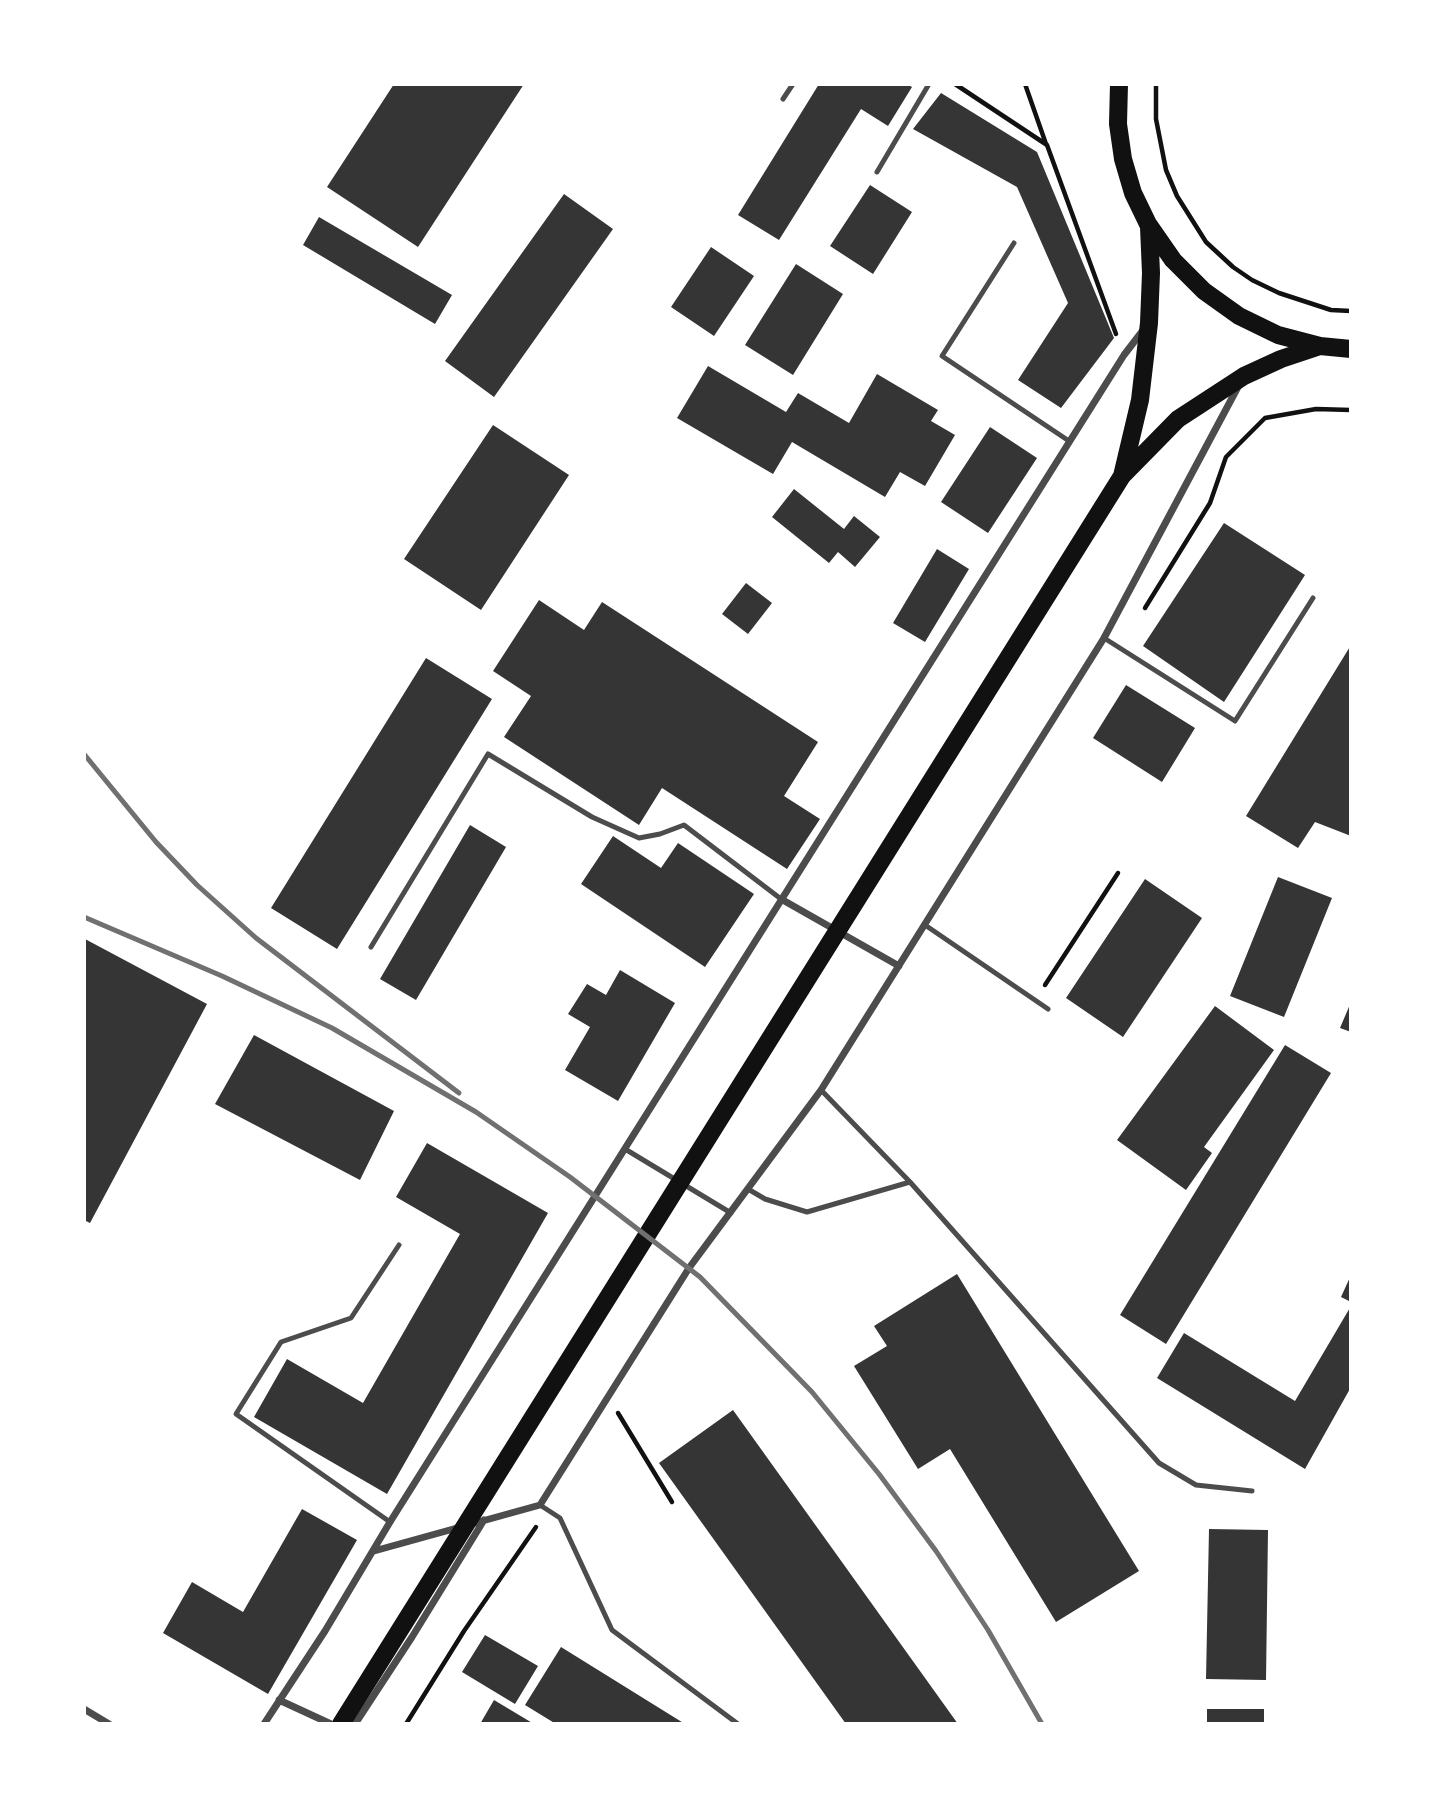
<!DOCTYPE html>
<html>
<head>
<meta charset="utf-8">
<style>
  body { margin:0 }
  #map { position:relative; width:1435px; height:1808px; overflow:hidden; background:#fff; font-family:Arial,sans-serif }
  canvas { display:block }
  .frame { position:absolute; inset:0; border:86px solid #fff; pointer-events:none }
</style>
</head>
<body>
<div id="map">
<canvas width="1435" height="1808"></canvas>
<div class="frame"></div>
</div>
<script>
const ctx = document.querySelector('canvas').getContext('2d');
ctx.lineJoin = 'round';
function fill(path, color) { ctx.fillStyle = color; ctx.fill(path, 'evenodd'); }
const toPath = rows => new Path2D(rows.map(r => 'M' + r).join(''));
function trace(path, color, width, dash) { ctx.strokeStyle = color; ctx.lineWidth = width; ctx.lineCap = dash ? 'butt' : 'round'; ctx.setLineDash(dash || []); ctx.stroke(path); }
fill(toPath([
  [394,84,524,84,418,247,327,187],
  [819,84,907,84,912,87,888,126,861,109,779,240,738,215],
  [941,93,1037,152,1114,338,1061,408,1018,380,1068,303,1017,187,913,129],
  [870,185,912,212,873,274,830,246],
  [564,194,613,229,494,397,445,361],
  [319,217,452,295,435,324,303,245],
  [711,247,754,276,714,336,671,307],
  [796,264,843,294,793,375,745,345],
  [708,366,786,412,798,393,849,423,877,374,938,410,931,421,955,435,925,486,900,472,885,497,792,442,773,474,677,418],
  [493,425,569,475,481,610,404,559],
  [990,427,1037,458,988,533,941,502],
  [794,489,844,529,854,516,880,537,855,567,838,552,829,563,772,517],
  [1224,523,1305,575,1224,702,1143,646],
  [937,549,969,569,925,642,893,623],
  [746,583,772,603,748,634,722,614],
  [539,600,584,630,602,602,818,742,784,796,820,819,787,869,662,788,639,825,504,737,531,696,493,671],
  [1351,645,1351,836,1315,822,1298,848,1246,816],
  [426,658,492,699,337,949,271,908],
  [1126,685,1195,728,1162,782,1093,738],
  [470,825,506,847,416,1000,380,979],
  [613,836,661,868,678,843,754,894,705,967,581,884],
  [1278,877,1332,898,1284,1017,1230,996],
  [1145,879,1202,918,1123,1037,1066,998],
  [85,939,207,1004,90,1223,84,1220],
  [620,970,675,1003,618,1101,565,1070,590,1027,568,1014,587,984,606,995],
  [1351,1002,1351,1032,1340,1028],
  [1215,1006,1274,1050,1204,1147,1212,1153,1186,1190,1117,1140],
  [254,1035,394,1111,360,1180,215,1104],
  [1285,1045,1331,1073,1166,1344,1120,1315],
  [427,1143,548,1213,387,1494,254,1417,287,1359,363,1403,460,1234,396,1197],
  [957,1274,1139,1571,1056,1622,950,1449,918,1469,854,1366,887,1346,874,1326],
  [1351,1275,1351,1302,1341,1297],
  [1351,1306,1351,1387,1305,1469,1157,1378,1184,1333,1295,1401],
  [733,1410,958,1724,846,1724,659,1463],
  [302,1509,357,1540,268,1694,163,1633,192,1582,243,1612],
  [1209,1529,1268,1530,1266,1680,1206,1679],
  [485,1635,538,1666,515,1704,462,1672],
  [561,1647,685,1724,556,1724,525,1705],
  [494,1700,534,1724,480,1724],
  [1207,1709,1264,1709,1264,1724,1207,1724]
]), '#353535');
trace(toPath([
  [955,84,1047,145,1116,334],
  [1025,84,1046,144],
  [1156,84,1156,119,1166,170,1177,196,1206,242,1233,267,1252,280,1279,293,1331,310,1351,311],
  [1145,608,1210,503,1226,457,1265,418,1316,409,1351,410],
  [1045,985,1118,873],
  [618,1413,672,1502],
  [406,1724,464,1631,536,1527]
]), '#111', 4.5);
trace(toPath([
  [783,99,793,84],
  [877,172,929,84],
  [1014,243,942,356,1069,441],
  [1104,638,1235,721,1313,598],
  [925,925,1048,1009],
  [371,947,488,754,592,817,639,838,660,834,684,825,781,899],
  [821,1090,910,1182,1159,1463,1196,1485,1252,1491],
  [625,1149,731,1213],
  [748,1189,765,1199,807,1212,910,1182],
  [540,1505,560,1518,612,1630,738,1724],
  [390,1522,236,1414,281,1342,351,1318,399,1245]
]), '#4c4c4c', 5);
trace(toPath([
  [781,899,899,966],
  [374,1551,540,1505,689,1268,821,1090,1104,638,1239,385],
  [279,1700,331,1724],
  [84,1709,109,1724],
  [264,1724,325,1631,390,1522,1124,355,1144,329],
  [355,1724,412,1637,484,1520]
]), '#4c4c4c', 7);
trace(toPath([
  [1119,84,1118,124,1123,159,1133,193,1148,224,1173,260,1204,291,1239,316,1278,335,1320,346,1351,349],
  [1122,476,1140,400,1149,323,1151,273,1149,227],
  [341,1724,1122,476,1178,419,1244,376,1281,359,1320,346]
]), '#111', 18);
trace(toPath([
  [84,754,156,842,197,885,256,938,459,1093],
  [84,917,222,976,332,1028,476,1112,570,1177,700,1277,812,1392,879,1474,936,1551,988,1630,1042,1724]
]), '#707070', 5);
</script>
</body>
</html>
